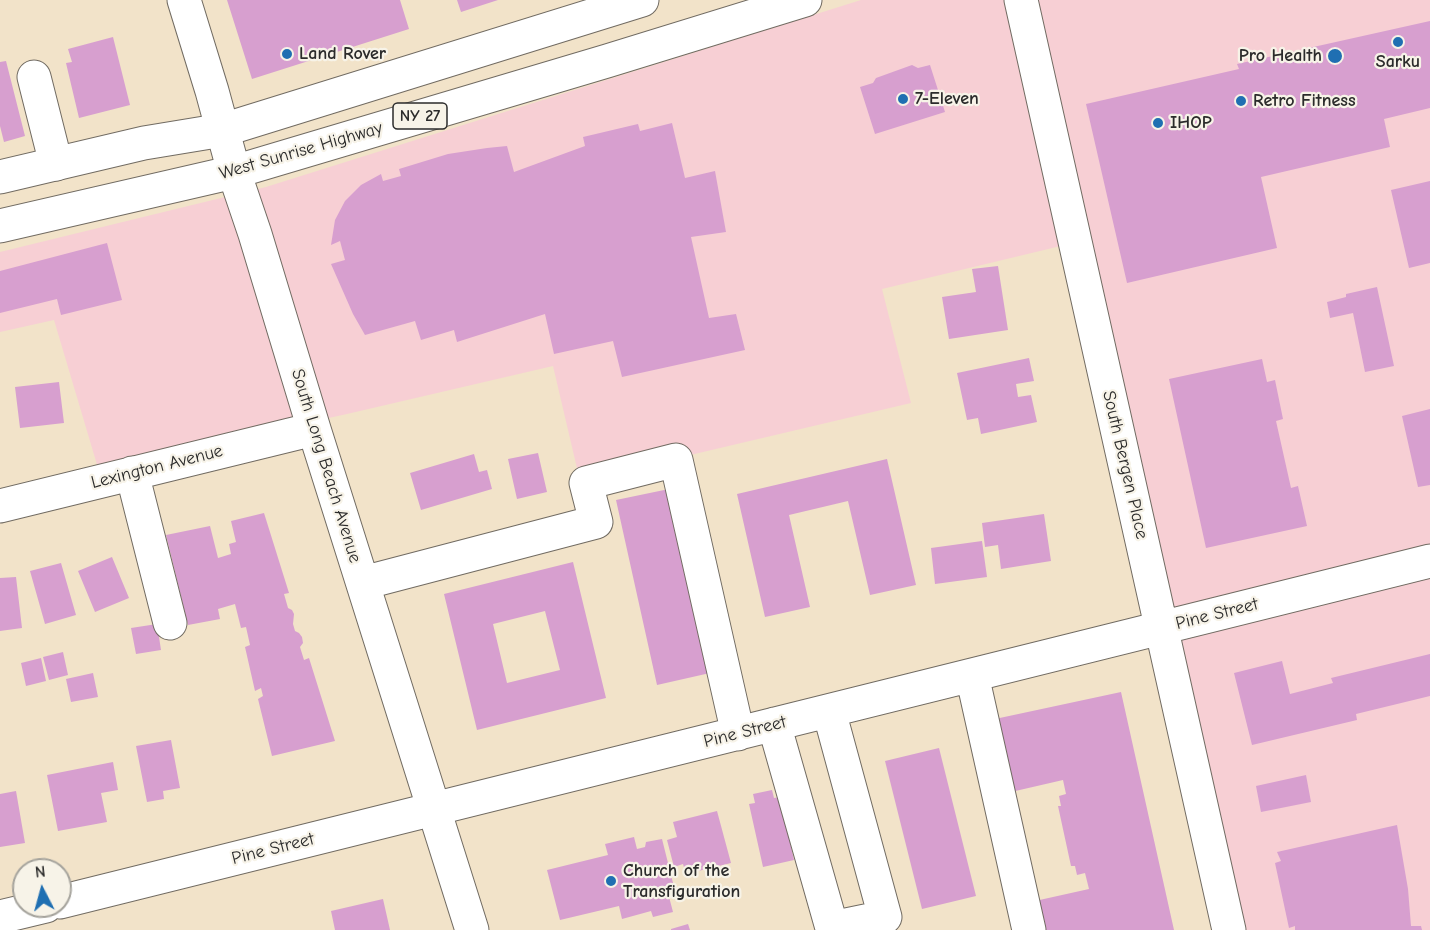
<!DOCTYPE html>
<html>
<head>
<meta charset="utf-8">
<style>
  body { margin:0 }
  #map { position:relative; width:1430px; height:930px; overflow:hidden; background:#f2e3c9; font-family:"Comic Neue",sans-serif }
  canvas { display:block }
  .north { position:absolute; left:12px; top:858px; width:60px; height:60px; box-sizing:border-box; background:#f7f3e8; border:2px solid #a5a39c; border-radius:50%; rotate:354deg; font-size:16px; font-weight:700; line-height:24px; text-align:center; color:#2b2b2b }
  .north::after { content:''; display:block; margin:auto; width:21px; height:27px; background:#1f6fb2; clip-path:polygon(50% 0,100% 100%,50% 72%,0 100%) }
</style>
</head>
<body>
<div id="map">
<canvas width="1430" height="930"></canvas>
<div class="north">N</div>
</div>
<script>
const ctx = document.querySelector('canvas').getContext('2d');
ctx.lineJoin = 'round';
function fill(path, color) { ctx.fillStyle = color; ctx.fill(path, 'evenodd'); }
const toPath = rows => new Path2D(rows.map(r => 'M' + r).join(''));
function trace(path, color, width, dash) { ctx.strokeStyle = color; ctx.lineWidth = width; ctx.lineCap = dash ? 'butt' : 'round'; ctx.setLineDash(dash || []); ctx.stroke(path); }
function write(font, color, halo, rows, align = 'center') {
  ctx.font = font + ' "Comic Neue",sans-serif'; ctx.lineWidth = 4.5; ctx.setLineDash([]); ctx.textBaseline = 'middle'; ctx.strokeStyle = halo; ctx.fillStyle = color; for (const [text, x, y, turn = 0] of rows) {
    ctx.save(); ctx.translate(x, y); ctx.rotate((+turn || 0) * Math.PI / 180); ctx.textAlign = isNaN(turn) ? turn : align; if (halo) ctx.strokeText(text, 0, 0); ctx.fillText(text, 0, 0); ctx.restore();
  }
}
fill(toPath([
  [861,0,1430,0,1430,930,1216,930,1069,244,882,289,911,403,580,481,553,366,347,414,98,468,54,320,0,332,0,252,266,187]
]), '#f7cfd4');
fill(toPath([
  [227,0,400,0,409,29,252,79],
  [457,0,498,0,461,12],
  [1430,21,1430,108,1384,119,1390,147,1261,177,1277,248,1127,283,1086,104,1239,69,1237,64],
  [113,37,130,105,79,118,66,63,72,62,68,49],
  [6,61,25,136,4,142,0,126,0,62],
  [912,65,918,68,930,65,945,112,875,134,860,87,873,83,876,78],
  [672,123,685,178,715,171,726,232,691,237,709,318,736,314,745,350,622,377,613,341,554,354,545,314,457,342,454,330,421,340,415,321,365,335,353,314,331,264,345,260,340,241,331,245,335,220,345,201,361,185,381,174,383,181,401,176,399,169,448,154,487,148,507,146,514,172,585,146,583,137,638,124,640,131],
  [1430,181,1430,263,1409,268,1391,190],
  [107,243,122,300,61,315,57,299,0,313,0,271],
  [998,266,1008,330,949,339,942,297,976,292,972,269],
  [1377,287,1394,366,1365,372,1353,313,1330,318,1327,302,1346,297,1346,294],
  [1029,358,1034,381,1016,384,1018,397,1031,395,1037,422,981,434,978,418,967,420,957,373],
  [1262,359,1267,382,1275,380,1283,419,1276,421,1291,488,1298,486,1307,526,1206,548,1169,379],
  [59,382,64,423,20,428,15,387],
  [1430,409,1430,485,1418,487,1402,416],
  [538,453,547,492,517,499,508,459],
  [474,454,479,472,487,470,492,489,421,510,410,473],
  [887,459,916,585,870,595,848,501,789,515,810,607,765,617,737,494],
  [669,489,710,673,657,685,616,500],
  [264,513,289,593,284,594,288,608,292,610,294,614,293,624,295,631,299,633,302,637,303,643,300,647,304,660,309,658,335,741,272,756,258,699,263,696,261,688,255,691,245,647,250,645,246,627,241,628,235,604,218,609,220,619,188,625,166,535,210,526,218,558,231,554,229,544,236,542,231,521],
  [1044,514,1051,561,1001,569,998,545,985,547,982,523],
  [982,541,987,577,935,584,931,548],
  [112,557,129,598,95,612,78,571],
  [573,562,606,698,477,730,444,594],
  [545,611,560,670,507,683,493,624],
  [61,563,76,615,45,624,30,571],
  [16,577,22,628,0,631,0,578],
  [157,624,161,650,136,654,131,628],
  [63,652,68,675,49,680,43,657],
  [1430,654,1430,696,1356,714,1357,720,1252,745,1234,673,1282,661,1290,694,1333,683,1331,678],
  [41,658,46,681,26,686,21,663],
  [93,673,98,697,71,702,66,679],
  [1121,692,1174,930,1042,930,1035,901,1089,889,1085,873,1077,875,1075,866,1071,866,1058,806,1061,806,1059,796,1066,794,1063,780,1011,792,995,719],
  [171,740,180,788,163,791,164,799,147,802,136,746],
  [939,748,976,896,922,909,885,761],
  [113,762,118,790,101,793,107,822,58,831,47,775],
  [1306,775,1311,802,1261,812,1256,786],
  [772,790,774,798,780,797,794,860,763,867,749,804,755,803,753,794],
  [16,791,25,843,0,847,0,794],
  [717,811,731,863,686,874,683,864,674,867,667,840,677,837,673,822],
  [1397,825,1408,889,1411,926,1421,926,1422,930,1295,930,1295,926,1289,928,1275,863,1281,861,1277,852],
  [634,837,637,849,645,847,646,842,662,839,675,891,668,893,673,912,653,917,651,911,622,919,619,906,560,920,547,870,608,855,605,844],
  [383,899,390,930,335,930,331,911],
  [688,924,690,930,671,930,671,929]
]), '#d79fcf');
const minor = toPath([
  [184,0,212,91,234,172,255,234,314,429,472,930],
  [1021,0,1229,930],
  [34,77,56,164],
  [132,473,170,623],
  [0,506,314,429],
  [363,583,596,522,586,483,676,460,738,734],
  [972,675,1029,930],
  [774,724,832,928,885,917,829,711],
  [60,902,1430,561],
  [0,917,46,906]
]);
const highway = toPath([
  [0,177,144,143,223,130,642,0],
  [0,226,234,172,607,61,805,0]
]);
trace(minor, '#716b62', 35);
trace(highway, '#716b62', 35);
trace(minor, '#fff', 33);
trace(highway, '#fff', 33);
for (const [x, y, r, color] of [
  [1398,42,6,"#1f6fb2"],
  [287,54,6,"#1f6fb2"],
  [1335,56,8,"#1f6fb2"],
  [903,99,6,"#1f6fb2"],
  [1241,101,6,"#1f6fb2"],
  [1158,123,6,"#1f6fb2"],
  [611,881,6,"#1f6fb2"]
]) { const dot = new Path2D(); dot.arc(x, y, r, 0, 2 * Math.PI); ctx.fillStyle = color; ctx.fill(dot); trace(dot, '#f7f3e8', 2); }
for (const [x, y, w] of [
  [420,116,54]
]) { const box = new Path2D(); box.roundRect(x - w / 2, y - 13, w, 26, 4.5); ctx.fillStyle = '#f7f3e8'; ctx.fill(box); trace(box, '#2b2b2b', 1.5); }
write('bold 16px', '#2b2b2b', null, [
  ["NY 27",420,116]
]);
write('bold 18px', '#2b2b2b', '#f7f3e8', [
  ["Land Rover",299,54],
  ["Pro Health",1322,56,"right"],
  ["Sarku",1398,62,"center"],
  ["7-Eleven",915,99],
  ["Retro Fitness",1253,101],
  ["IHOP",1170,123],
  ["Church of the",623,871],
  ["Transfiguration",623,892]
], 'left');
write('18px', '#2b2b2b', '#f7f3e8', [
  ["West Sunrise Highway",301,151,-16],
  ["South Bergen Place",1125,465,77],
  ["South Long Beach Avenue",326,466,73],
  ["Lexington Avenue",157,467,-14],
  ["Pine Street",1217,614,-14],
  ["Pine Street",745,732,-14],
  ["Pine Street",273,849,-14]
]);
</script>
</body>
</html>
